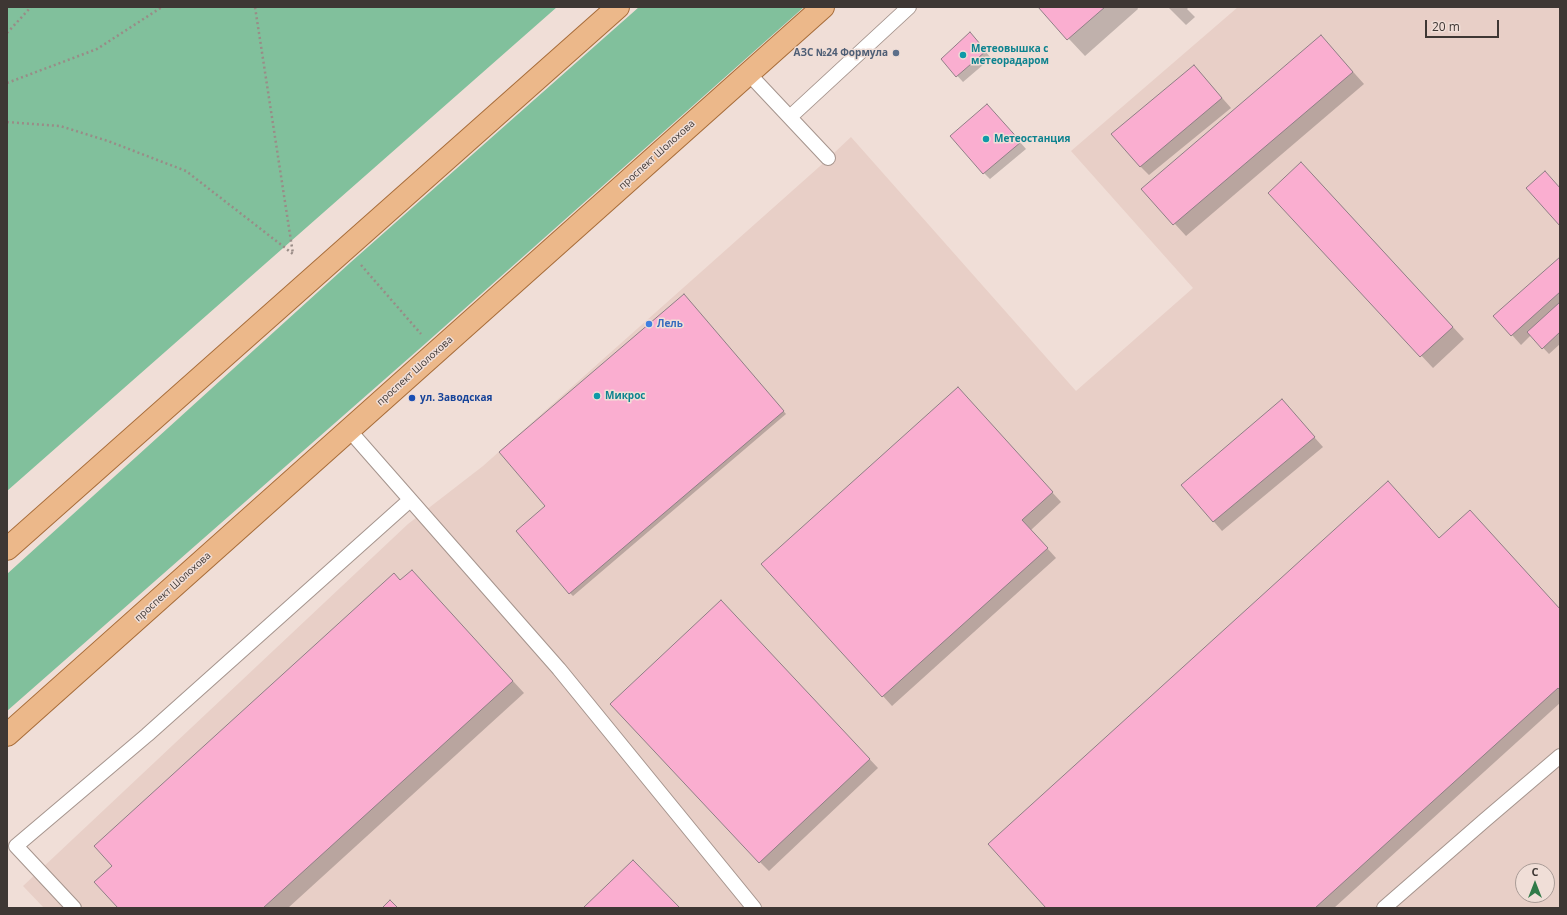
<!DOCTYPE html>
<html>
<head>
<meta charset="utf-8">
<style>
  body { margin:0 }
  #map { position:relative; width:1567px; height:915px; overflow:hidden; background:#f0ded7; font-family:"Open Sans",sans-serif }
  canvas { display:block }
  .frame { position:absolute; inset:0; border:8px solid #3e3734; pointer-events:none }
  .north { position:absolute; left:1515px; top:863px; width:40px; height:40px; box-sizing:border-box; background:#f0ded7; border:1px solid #a99b96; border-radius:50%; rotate:0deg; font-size:11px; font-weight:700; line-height:16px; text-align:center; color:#3e3734 }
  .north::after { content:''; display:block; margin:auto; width:14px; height:18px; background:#307a48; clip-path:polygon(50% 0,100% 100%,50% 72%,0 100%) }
  .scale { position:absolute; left:1425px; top:20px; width:74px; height:18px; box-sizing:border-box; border:2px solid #3e3734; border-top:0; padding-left:5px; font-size:12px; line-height:14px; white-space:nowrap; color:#3e3734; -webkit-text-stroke:3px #f0ded7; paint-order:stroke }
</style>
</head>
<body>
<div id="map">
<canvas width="1567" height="915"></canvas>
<div class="frame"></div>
<div class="north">С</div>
<div class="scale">20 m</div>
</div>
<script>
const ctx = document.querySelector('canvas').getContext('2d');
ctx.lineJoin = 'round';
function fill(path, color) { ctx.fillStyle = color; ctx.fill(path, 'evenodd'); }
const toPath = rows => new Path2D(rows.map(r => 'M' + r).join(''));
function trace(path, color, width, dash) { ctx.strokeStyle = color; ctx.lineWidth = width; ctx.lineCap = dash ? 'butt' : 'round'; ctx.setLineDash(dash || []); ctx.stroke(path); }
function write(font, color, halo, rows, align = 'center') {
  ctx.font = font + ' "Open Sans",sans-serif'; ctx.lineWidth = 3; ctx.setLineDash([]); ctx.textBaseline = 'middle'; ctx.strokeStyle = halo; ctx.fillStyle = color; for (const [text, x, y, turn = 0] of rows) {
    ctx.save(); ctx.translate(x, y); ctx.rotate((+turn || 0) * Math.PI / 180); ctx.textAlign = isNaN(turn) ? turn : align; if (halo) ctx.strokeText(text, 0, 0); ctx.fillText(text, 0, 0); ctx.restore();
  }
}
fill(toPath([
  [1238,7,1560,7,1560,908,44,908,23,886,408,524,483,466,819,167,851,137,1076,391,1193,288,1071,151],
  [1523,871,1547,871,1547,895,1523,895]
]), '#e8cfc7');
fill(toPath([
  [7,7,557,7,7,491],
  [639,7,804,7,426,343,7,711,7,574,351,262]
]), '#81c09c');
fill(toPath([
  [1039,7,1137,7,1138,9,1085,56],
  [1168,7,1189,7,1187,9,1195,17,1186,25],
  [1321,36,1364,84,1186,236,1143,189],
  [976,40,991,58,963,82,942,59],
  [1194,66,1231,108,1149,175,1140,166],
  [993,111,1026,149,990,179,984,173],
  [1313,175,1464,339,1433,368,1269,193],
  [1560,258,1560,344,1549,354,1531,335,1521,345,1495,316],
  [686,298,786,414,573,596,570,593,547,506],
  [967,398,1061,502,1031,530,1056,558,892,706,763,564],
  [1282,401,1323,447,1222,531,1182,485],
  [1440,539,1560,610,1560,703,1334,908,1047,908],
  [401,581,423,583,524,693,288,908,119,908],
  [730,611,878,768,769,871,760,862]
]), '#0003');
const building = toPath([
  [1038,7,1105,7,1067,40,1038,7],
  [970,32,986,51,956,77,941,59,970,32],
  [1321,35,1353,72,1173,225,1141,189,1321,35],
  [1194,65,1222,98,1140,167,1111,134,1194,65],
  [987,104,1021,142,983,174,950,136,987,104],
  [1301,162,1453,327,1420,357,1268,193,1301,162],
  [1545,171,1560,188,1560,226,1526,188,1545,171],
  [1560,257,1560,292,1511,336,1493,316,1560,257],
  [684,294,784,411,569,594,516,531,545,506,499,452,684,294],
  [1560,302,1560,332,1542,349,1527,332,1560,302],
  [958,387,1053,492,1022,520,1048,548,882,697,761,564,958,387],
  [1282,399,1315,437,1213,522,1181,485,1282,399],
  [1388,481,1439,538,1470,510,1560,609,1560,690,1558,688,1315,908,1046,908,988,844,1388,481],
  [412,570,513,681,263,908,118,908,94,882,112,866,94,846,394,573,400,580,412,570],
  [721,600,870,759,759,863,610,704,721,600],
  [633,860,680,908,583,908,633,860],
  [390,900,398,908,382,908,390,900]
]);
fill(building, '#faaed0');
trace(building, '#907f86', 1);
const service = toPath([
  [749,74,828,158],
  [790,117,909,7],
  [349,430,559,669,754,908],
  [74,908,16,846,147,735,410,500],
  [1384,908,1485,820,1560,756]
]);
const primary = toPath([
  [7,549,618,7],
  [7,735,823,7]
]);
trace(service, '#a5948d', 16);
trace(primary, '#a76c39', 24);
trace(toPath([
  [7,33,31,7],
  [7,83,97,49,162,7],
  [7,122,60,126,108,141,186,171,293,254,255,7],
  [361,265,421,334]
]), '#998c87', 2.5, [2, 3]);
trace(service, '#fff', 14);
trace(primary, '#ecb88a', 22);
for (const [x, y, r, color] of [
  [896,53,4,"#5c6f8a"],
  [963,55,4,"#0f9aa8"],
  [986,139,4,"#0f9aa8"],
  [649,324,4,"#3f7fe0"],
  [597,396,4,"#0f9aa8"],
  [412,398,4,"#1a4fb4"]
]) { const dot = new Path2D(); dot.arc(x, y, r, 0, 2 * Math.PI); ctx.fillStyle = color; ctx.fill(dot); trace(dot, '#f0ded7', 1.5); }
write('bold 10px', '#0d838f', '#f0ded7', [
  ["Метеовышка с",971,49],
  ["метеорадаром",971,61],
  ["Метеостанция",994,139],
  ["Микрос",605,396]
], 'left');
write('bold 10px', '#4e5e75', '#f0ded7', [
  ["АЗС №24 Формула",888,53]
], 'right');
write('10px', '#3e3734', '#f0ded7', [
  ["проспект Шолохова",657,155,-42],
  ["проспект Шолохова",415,371,-42],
  ["проспект Шолохова",173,587,-42]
]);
write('bold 10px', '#366cbe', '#f0ded7', [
  ["Лель",657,324]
], 'left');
write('bold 10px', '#164399', '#f0ded7', [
  ["ул. Заводская",420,398]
], 'left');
</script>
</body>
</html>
